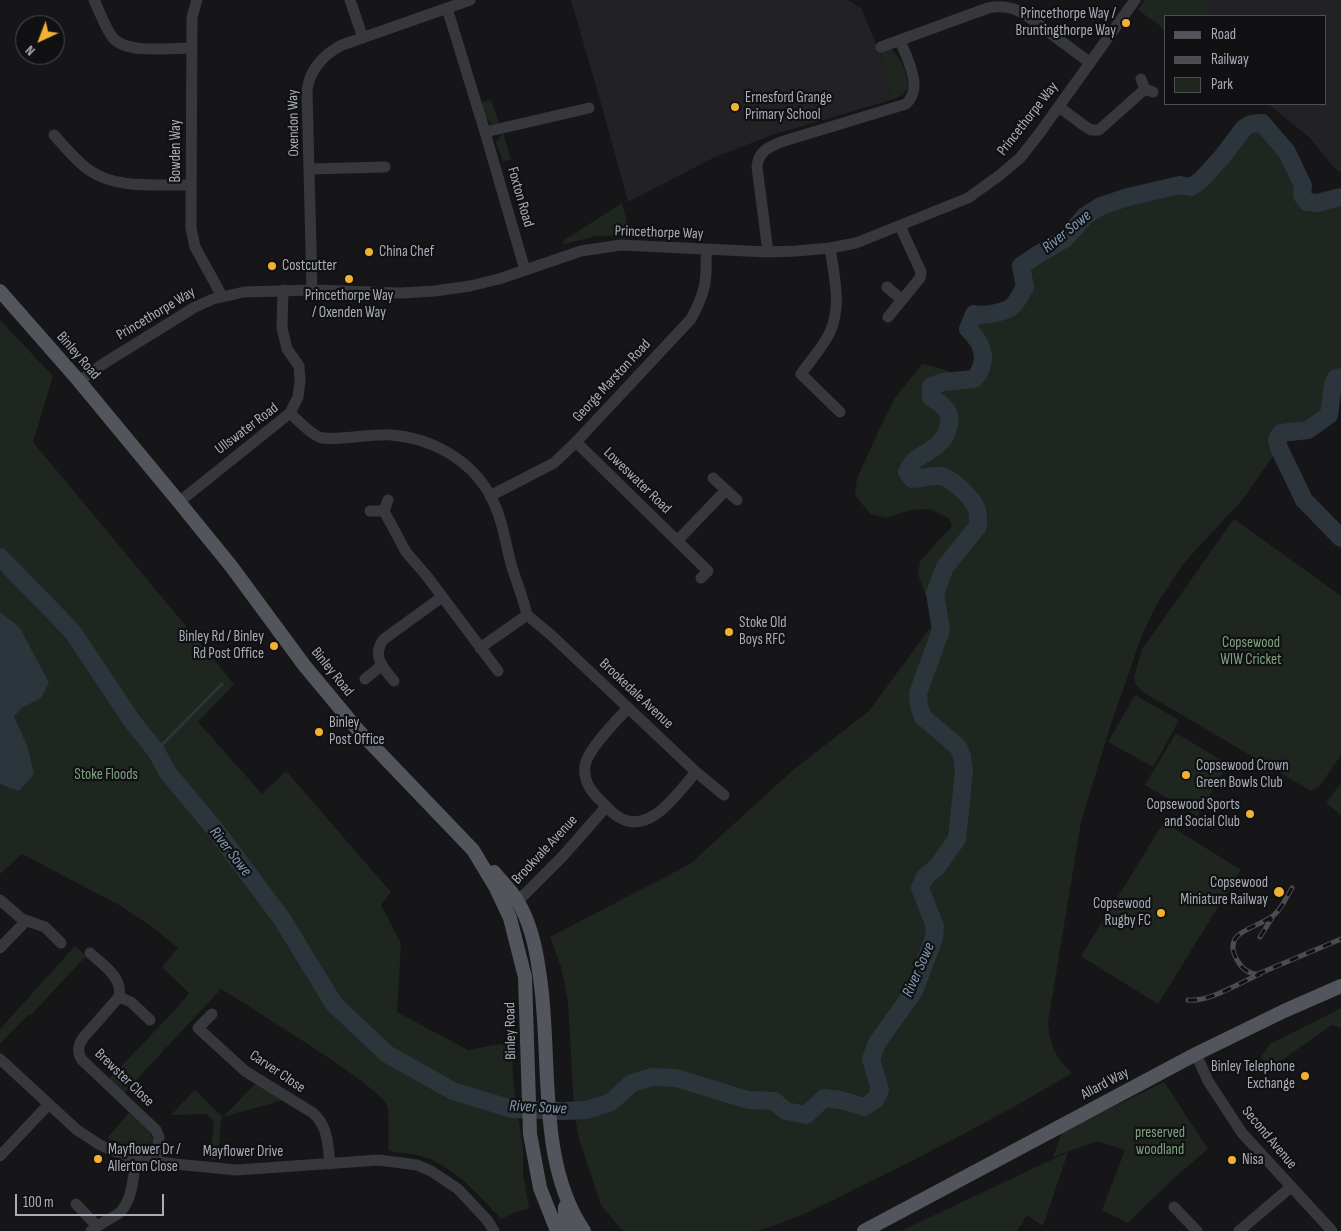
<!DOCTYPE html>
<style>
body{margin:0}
#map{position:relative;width:1341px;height:1231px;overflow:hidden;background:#161618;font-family:"Sofia Sans Condensed",sans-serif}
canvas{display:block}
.legend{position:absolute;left:1164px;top:15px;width:162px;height:90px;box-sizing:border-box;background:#111113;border:1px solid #4d4f55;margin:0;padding:6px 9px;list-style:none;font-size:15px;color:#a8adb8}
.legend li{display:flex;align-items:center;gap:10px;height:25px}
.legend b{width:25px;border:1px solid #4d4f55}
.north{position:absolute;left:15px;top:15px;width:50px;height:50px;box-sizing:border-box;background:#111113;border:1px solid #4d4f55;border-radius:50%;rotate:223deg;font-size:14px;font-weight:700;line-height:20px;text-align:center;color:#a8adb8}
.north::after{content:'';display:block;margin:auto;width:18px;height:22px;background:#f2b134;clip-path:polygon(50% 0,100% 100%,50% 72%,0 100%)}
.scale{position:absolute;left:15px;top:1194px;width:149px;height:22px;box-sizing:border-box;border:2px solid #a8adb8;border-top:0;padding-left:6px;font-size:15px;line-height:18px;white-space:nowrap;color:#a8adb8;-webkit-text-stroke:4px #111113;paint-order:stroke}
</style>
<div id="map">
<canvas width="1341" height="1231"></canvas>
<ul class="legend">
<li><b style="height:6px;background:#53555c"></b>Road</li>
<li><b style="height:6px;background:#4a4c52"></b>Railway</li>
<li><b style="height:14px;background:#1e261f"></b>Park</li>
</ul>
<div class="north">N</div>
<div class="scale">100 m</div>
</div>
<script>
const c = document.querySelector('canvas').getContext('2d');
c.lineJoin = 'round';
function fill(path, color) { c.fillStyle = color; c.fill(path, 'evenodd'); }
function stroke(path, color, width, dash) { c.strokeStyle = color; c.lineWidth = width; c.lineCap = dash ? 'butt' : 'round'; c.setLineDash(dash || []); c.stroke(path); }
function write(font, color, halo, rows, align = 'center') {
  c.font = font + ' "Sofia Sans Condensed",sans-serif'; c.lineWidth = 4.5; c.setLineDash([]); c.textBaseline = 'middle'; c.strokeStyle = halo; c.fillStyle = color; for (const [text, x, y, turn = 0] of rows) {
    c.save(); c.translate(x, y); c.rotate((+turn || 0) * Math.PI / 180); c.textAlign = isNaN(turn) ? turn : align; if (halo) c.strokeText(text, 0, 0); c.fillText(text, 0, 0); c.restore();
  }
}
fill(new Path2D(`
 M571 0H848L861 8 880 53 891 100 775 134 715 157 628 202 604 114Z
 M1167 0H1341V172L1336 170 1310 138 1268 104H1325V16H1176Z`), '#222225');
fill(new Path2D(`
 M1145 0H1211L1210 4 1198 16H1165V32L1159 25 1138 10Z
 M890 48C901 57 908 74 908 88L903 95 891 100 880 53Z
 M491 100 499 123 492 124 485 117 481 102Z
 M1262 123 1287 152 1303 186 1302 195 1307 202 1317 203 1341 197V377L1336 378 1333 384 1329 415 1308 430 1281 433 1277 439 1279 448 1243 499 1183 564 1157 604 1142 635 1111 724 1081 822 1048 1023C1051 1049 1054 1054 1072 1073 1005 1113 939 1148 869 1182 833 1200 796 1220 757 1231H625L621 1229 601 1205 579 1139 574 1111 568 1001 561 967 550 937 690 864 793 770 869 711 939 616 925 594 918 574 920 561 952 526 949 518 930 509 910 510 887 518 870 514 855 495 857 478 887 413 895 398 922 364C930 366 938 367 945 370 952 373 958 379 966 380 976 381 984 369 984 359 985 350 975 335 968 329L974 314C984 316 1006 313 1014 305 1018 300 1021 293 1025 287L1021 266 1037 255 1065 238 1085 216 1101 206 1128 197 1180 185 1191 187 1201 180 1222 157 1244 128 1251 124Z
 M503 133 511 159 503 162 496 142Z
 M622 203 630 235 596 236 564 244 563 241Z
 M0 320 53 376 33 442 234 684 198 722 262 794 286 771 391 892 381 905 401 944 397 1012 468 1050 511 1042 514 1087 523 1149V1172L529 1208 517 1212 501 1219C481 1197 459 1172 430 1159 417 1154 403 1153 389 1151 388 1140 390 1115 387 1105 382 1088 245 1004 221 989L123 1094 108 1080 177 1008 189 993 162 967 178 948 151 926 119 905 22 854 0 874Z
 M1234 519 1341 596V755L1319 787 1311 791 1143 692 1136 685 1134 677 1142 649Z
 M1135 695 1179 720 1153 767 1108 742Z
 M1176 733 1228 764 1197 816 1145 785Z
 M1341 783V815L1326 803Z
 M1164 822 1241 870 1158 1004 1081 956Z
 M75 946 86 956 30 1016 28 1015 0 1044V1029Z
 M1341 1008V1028L1332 1025 1269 1069 1261 1057 1270 1044Z
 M258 1081 287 1099 223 1117 221 1121 218 1160 210 1159 214 1121 206 1114 171 1115 195 1090 223 1117Z
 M1164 1082 1208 1149 1176 1176 1128 1223 1102 1210 1125 1150 1097 1141 1053 1157 1062 1132Z
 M130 1112 150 1132 153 1141 146 1150H137L107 1138Z
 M1068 1152 1043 1226 1027 1215 1017 1231H901Z`), '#1e261f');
fill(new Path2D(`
 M0 612 20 628 49 683 41 698 23 707 14 716 28 748 34 774 19 791 0 784Z`), '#2c353c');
stroke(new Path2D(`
 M156 751 222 684`), '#2c353c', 3);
stroke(new Path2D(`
 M1341 377 1336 378 1333 384 1329 415 1308 430 1281 433 1277 439 1279 448 1304 500 1341 538
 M0 557 72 631 132 721 156 751 168 773 214 828 282 919 334 1004 387 1054 453 1091 512 1109 564 1111 587 1110 611 1102 632 1083 652 1077 676 1078 748 1100 774 1101 786 1111 806 1115 824 1098 841 1100 864 1107 875 1100 880 1090 871 1059 877 1043 914 991 934 938 935 926 920 888 925 877 937 867 957 839 964 771 962 756 958 747 923 717 919 706 918 693 941 630 935 593 945 567 978 526C978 521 978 514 977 510 974 499 951 477 940 476 931 475 921 479 912 479L907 472C909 469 911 464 913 462 926 450 943 448 948 428 953 410 944 407 931 397V386L943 382 974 379C989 362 984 344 968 329L974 314C984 316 1006 313 1014 305 1018 300 1021 293 1025 287L1021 266 1037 255 1066 238 1085 216 1101 206 1128 197 1180 185 1191 187 1201 180 1222 157 1244 128 1251 124 1262 123 1287 152 1303 186 1302 195 1307 202 1317 203 1341 197`), '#2c353c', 18);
stroke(new Path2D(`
 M94 0C100 12 105 29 114 39 129 54 171 48 192 48
 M197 0 192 17 191 228 195 247 222 296
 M350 0 363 38
 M447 8 485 132 525 270
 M881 47 988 8C1002 5 1014 7 1026 15L1089 62
 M1141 79 1145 89 1153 92
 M1059 107 1086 127 1091 130H1099L1145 89
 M485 132 589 108
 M54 135C65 147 76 161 89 170 117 190 158 184 191 185
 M310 169 385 167
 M830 248C834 275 842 306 830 332 823 347 810 361 801 374L840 412
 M768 252 757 167C758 151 770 146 784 141L906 104C924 88 907 59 900 40
 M887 287 902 300
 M312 290 307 91C309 70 324 54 342 45L470 0
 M888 317 920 278 921 272 900 226
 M79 381 103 364 195 307 213 299 244 292 312 290 401 293 435 291 470 286 499 279 581 251 621 245 768 252 796 251 830 248 856 243 968 198 1000 175 1020 158 1039 134 1135 0
 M290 413C299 421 308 432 319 437 332 442 374 433 391 435 431 438 470 459 490 495 502 517 505 541 511 564 516 581 523 597 527 615
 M576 442 708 571 701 578
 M713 478 737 500
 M490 496 554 463 576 442 691 319C706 291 707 281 706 250
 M179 502 290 413 298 397 300 381 299 366 287 349 282 328 283 290
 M370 511H384L388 500
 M384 511 406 552 426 575 498 671
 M678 540 726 490
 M527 615 550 634 696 772 724 795
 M480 648 527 615
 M365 679 381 666
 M394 681C383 668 371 655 384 639L442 597
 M628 708C617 720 586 751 585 766 583 782 592 793 603 803 607 807 612 813 617 816 649 838 678 792 696 772
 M0 900 22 919 45 927 61 943
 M509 900 518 901 562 857 606 807
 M0 948 26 921
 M90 953C103 965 123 977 119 997L131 1002 150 1020
 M119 997 83 1038C78 1045 77 1053 82 1060L156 1130 159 1137 156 1161
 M212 1014 198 1028 245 1071 313 1113C328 1126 328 1145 330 1164
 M1196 1054 1208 1081 1242 1133 1332 1231
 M0 1059 77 1130 100 1145 121 1154 136 1159 175 1164 237 1170 379 1160 417 1165 431 1171 458 1189 487 1220 494 1231
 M0 1156 49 1104
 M76 1204 97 1226
 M1174 1207 1197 1231
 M91 1231C99 1224 109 1220 118 1214 133 1202 133 1176 136 1159
 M1239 1231 1291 1187`), '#37383d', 11);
stroke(new Path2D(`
 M0 291 79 381 179 502 231 566 304 665 358 730 473 850 496 888 510 918 525 977 530 1134 540 1188 557 1231
 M494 872C502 882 512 891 518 902 530 922 536 948 539 971 553 1052 535 1160 584 1231
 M565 1207V1217L570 1231
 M864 1231 1196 1054 1284 1011 1341 986`), '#53555c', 14);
const rail = new Path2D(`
 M1292 888C1287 896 1282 908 1275 914 1260 929 1220 929 1237 960 1242 969 1249 974 1258 974L1341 939
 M1260 937 1272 918
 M1188 1000C1210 1002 1239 983 1260 974`);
stroke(rail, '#4a4c52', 5);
stroke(rail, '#111113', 3, [9]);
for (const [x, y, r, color] of [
 [1126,23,5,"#f2b134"],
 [735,107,5,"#f2b134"],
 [369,252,5,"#f2b134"],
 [272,266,5,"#f2b134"],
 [349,279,5,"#f2b134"],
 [729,632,5,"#f2b134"],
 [274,646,5,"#f2b134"],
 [319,732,5,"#f2b134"],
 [1186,775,5,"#f2b134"],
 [1250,814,5,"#f2b134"],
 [1279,892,6,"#f2b134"],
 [1161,913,5,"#f2b134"],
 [1305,1076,5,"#f2b134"],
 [98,1159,5,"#f2b134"],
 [1232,1160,5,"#f2b134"]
]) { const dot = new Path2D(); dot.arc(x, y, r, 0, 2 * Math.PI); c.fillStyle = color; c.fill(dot); stroke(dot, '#111113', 2); }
write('15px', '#a8adb8', '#111113', [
 ["Princethorpe Way /",1116,14,"right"],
 ["Bruntingthorpe Way",1116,31,"right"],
 ["Ernesford Grange",745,98],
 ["Primary School",745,115],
 ["China Chef",379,252],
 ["Costcutter",282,266],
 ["Princethorpe Way",349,296,"center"],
 ["/ Oxenden Way",349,313,"center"],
 ["Stoke Old",739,623],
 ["Boys RFC",739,640],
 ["Binley Rd / Binley",264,637,"right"],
 ["Rd Post Office",264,654,"right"],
 ["Binley",329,723],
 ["Post Office",329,740],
 ["Copsewood Crown",1196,766],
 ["Green Bowls Club",1196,783],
 ["Copsewood Sports",1240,805,"right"],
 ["and Social Club",1240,822,"right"],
 ["Copsewood",1268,883,"right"],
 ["Miniature Railway",1268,900,"right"],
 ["Copsewood",1151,904,"right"],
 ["Rugby FC",1151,921,"right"],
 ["Binley Telephone",1295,1067,"right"],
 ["Exchange",1295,1084,"right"],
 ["Mayflower Dr /",108,1150],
 ["Allerton Close",108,1167],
 ["Nisa",1242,1160]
], 'left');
write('15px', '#a8adb8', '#111113', [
 ["Princethorpe Way",1028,119,-52],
 ["Oxendon Way",294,123,-91],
 ["Bowden Way",176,151,-90],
 ["Foxton Road",520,197,74],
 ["Princethorpe Way",659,233,2],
 ["Princethorpe Way",156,314,-31],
 ["Binley Road",78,356,49],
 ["George Marston Road",612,381,-47],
 ["Ullswater Road",247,429,-37],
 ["Loweswater Road",637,481,44],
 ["Binley Road",332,672,51],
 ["Brookedale Avenue",636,694,43],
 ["Brookvale Avenue",545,850,-47],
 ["Binley Road",511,1031,-91],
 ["Carver Close",277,1072,34],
 ["Brewster Close",124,1078,44],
 ["Allard Way",1105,1084,-28],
 ["Second Avenue",1269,1138,50],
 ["Mayflower Drive",243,1152]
]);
write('15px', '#7fa381', '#111113', [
 ["Copsewood",1251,643],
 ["WIW Cricket",1251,660],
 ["Stoke Floods",106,775],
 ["preserved",1160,1133],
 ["woodland",1160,1150]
]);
write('italic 16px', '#7f9bb3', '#111113', [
 ["River Sowe",1067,232,-39],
 ["River Sowe",230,852,52],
 ["River Sowe",919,970,-66],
 ["River Sowe",538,1108,3]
]);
</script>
